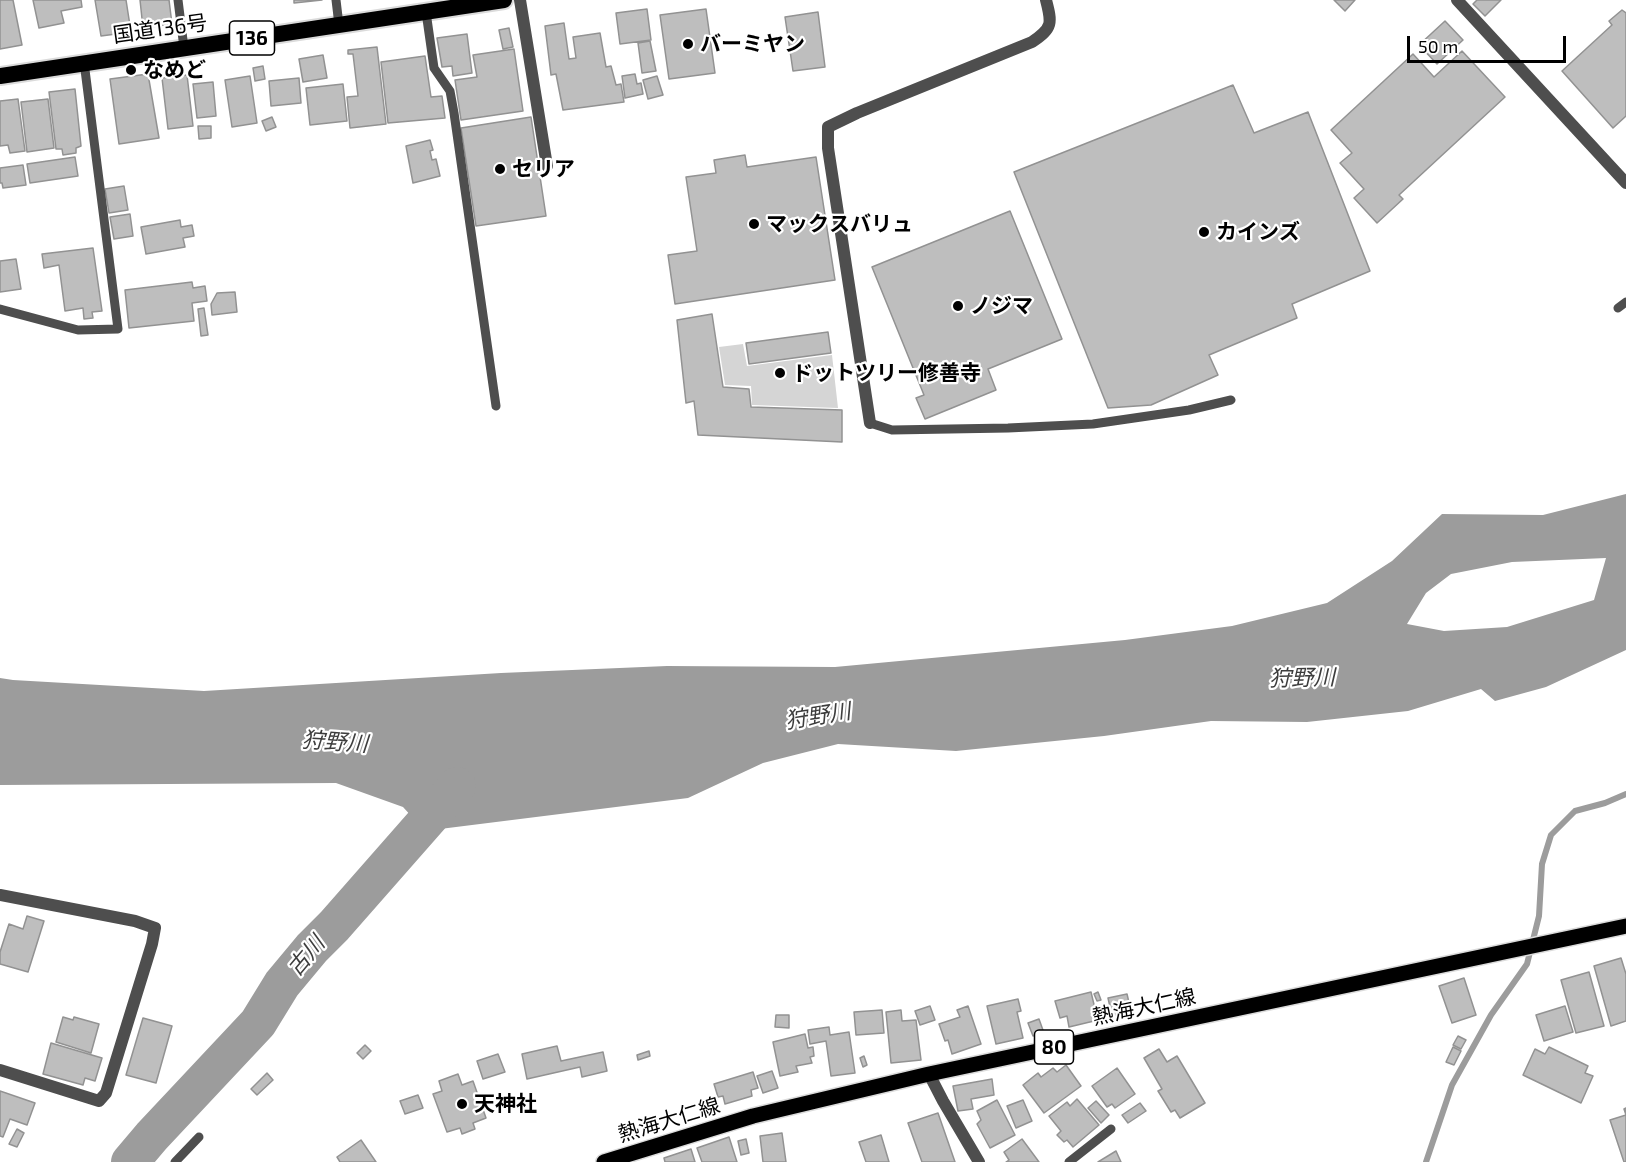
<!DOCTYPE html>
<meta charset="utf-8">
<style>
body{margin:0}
#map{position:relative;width:1626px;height:1162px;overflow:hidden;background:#fff;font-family:"Exo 2",sans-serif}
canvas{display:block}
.scale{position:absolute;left:1407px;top:36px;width:159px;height:27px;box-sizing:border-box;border:3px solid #000;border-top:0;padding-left:8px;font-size:18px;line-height:21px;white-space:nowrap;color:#000;-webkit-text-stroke:4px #fff;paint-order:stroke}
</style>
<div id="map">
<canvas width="1626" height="1162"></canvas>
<div class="scale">50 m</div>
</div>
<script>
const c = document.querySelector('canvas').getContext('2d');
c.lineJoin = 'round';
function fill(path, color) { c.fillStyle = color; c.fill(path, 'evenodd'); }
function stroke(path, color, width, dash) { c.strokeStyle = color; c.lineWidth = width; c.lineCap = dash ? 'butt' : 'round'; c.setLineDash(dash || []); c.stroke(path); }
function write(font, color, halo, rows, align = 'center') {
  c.font = font + ' "Exo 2","Noto Sans JP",sans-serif'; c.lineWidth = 4.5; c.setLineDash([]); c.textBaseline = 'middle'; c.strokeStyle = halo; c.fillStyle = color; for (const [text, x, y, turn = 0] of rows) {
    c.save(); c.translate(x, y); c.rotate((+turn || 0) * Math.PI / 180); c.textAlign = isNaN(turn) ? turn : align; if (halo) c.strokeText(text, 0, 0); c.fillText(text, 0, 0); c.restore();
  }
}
fill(new Path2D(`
 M743 344 747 366 832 355 838 408 752 405 751 386 725 385 719 347Z`), '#d5d5d5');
fill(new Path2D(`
 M1626 494V650L1546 687 1495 701 1481 689 1408 711 1307 722 1211 721 1104 736 956 751 838 744 763 763 688 798 432 830 414 819 403 807 336 783 0 785V678L13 680 204 691 501 673 667 666 835 667 1125 640 1232 626 1327 603 1392 561 1442 514 1543 515ZM1606 558 1594 600 1507 627 1444 631 1407 624 1426 593 1451 574 1512 562Z`), '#9c9c9c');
stroke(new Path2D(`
 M1426 1162 1452 1085 1491 1015 1527 964 1539 916 1542 864 1551 835 1575 811 1605 803 1626 794`), '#9c9c9c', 6);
stroke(new Path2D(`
 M130 1162 152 1136 258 1023 282 984 312 948 334 926 457 786`), '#9c9c9c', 38);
const building = new Path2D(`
 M0 0H13L22 45 0 49Z
 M33 0H81L82 7 61 11 64 23 39 28Z
 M95 0H126L131 32 101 36Z
 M140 0H169L172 24 143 28Z
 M294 0H322L294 3Z
 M1334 0H1355L1345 11Z
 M1477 0H1501L1485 16 1473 4Z
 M647 9 651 40 620 44 616 13Z
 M706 9 715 73 669 79 660 15Z
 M1622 10 1626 13V116L1613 128 1562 71 1612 25 1609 21Z
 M818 12 825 67 793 71 785 17Z
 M1445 21 1463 40 1437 64 1419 45Z
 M564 23 569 59 576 58 573 37 600 33 606 67 611 66 616 85 621 84 624 102 563 110 556 74 551 75 545 26Z
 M509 28 513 47 503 49 499 30Z
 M467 34 472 73 453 76 452 66 442 67 437 38Z
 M650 41 656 71 642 73 638 43Z
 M377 47 386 124 350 128 347 97 358 96 353 54H348V50Z
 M514 49 523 111 461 120 455 80 477 77 473 55Z
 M1462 51 1505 97 1399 195 1403 199 1377 223 1354 198 1364 189 1340 163 1352 153 1331 130 1413 54 1434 77Z
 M323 55 327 78 303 82 299 59Z
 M425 56 431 97 442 96 445 118 388 123 381 62Z
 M263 66 265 79 255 81 253 68Z
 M148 74 159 138 119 144 110 79Z
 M635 74 637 84 641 83 643 94 625 98 622 76Z
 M187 75 193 126 168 129 162 78Z
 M250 76 257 123 232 127 225 80Z
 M657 76 663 95 648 99 643 80Z
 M299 78 301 103 271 106 269 81Z
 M213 82 216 116 197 118 193 84Z
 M343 84 347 121 310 125 306 88Z
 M1233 85 1254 133 1308 112 1370 271 1292 304 1297 318 1209 355 1218 375 1151 405 1108 408 1014 172Z
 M75 89 81 146 76 148V153L63 155 62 149H56L49 92Z
 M18 99 25 151 10 153 8 145 0 146V101Z
 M48 99 54 148 27 152 21 102Z
 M272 117 276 127 266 131 262 121Z
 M531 117 546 216 476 226 461 128Z
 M198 126H211V138L199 139Z
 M430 140 433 150 430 151 432 160 436 159 440 176 413 183 406 146Z
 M745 155 747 167 816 157 835 280 675 304 668 255 697 251 686 177 716 173 714 160Z
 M75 157 78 176 30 183 27 164Z
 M23 165 26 185 3 188 2 183H0V168Z
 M124 186 128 210 109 213 105 189Z
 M1010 211 1062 339 988 369 996 390 925 419 916 398 924 395 872 267Z
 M130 214 133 236 114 239 110 217Z
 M180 220 181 227 192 225 194 236 183 238 185 247 146 254 141 227Z
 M93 248 102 311 92 312 93 318 84 319 83 308 65 311 59 265 44 268 42 254Z
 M16 259 21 289 0 292V261Z
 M192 282 193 288 205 286 207 301 192 303 194 321 129 328 125 290Z
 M235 292 237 312 212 315 211 304 217 293Z
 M204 308 208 335 201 336 198 309Z
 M712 314 723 387 749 389 751 407 842 410V442L698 435 694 401 686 403 677 320Z
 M828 332 831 353 749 364 746 343Z
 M27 916 44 921 28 972 0 964V952L9 924 23 929Z
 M1621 958 1626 974V1021L1611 1026 1594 966Z
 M1589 972 1604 1026 1576 1033 1561 980Z
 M1464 978 1476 1015 1452 1023 1439 986Z
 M1091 992 1096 1013 1092 1015 1094 1021 1069 1027 1067 1016 1060 1018 1055 1001Z
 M1098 992 1101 1000 1097 1001 1094 994Z
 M1127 994 1131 1011 1112 1016 1108 998Z
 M1018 999 1021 1011 1017 1012 1023 1038 996 1044 987 1006Z
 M930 1006 935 1020 920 1025 915 1011Z
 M968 1006 981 1044 952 1054 948 1040 945 1041 939 1024 960 1017 957 1010Z
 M1565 1006 1573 1032 1544 1041 1536 1015Z
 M882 1010 884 1033 856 1035 854 1012Z
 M901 1010 902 1021 916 1020 921 1060 891 1063 886 1012Z
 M776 1015H789V1028L775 1027Z
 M63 1017 73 1020 74 1017 99 1024 91 1053 56 1042Z
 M143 1018 172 1026 156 1083 126 1075Z
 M1039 1019 1044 1033 1033 1036 1028 1023Z
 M829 1027 830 1035 849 1032 855 1073 831 1076 826 1041 810 1044 808 1030Z
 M805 1034 808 1048 813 1047 814 1056 810 1057 812 1063 796 1066 798 1072 780 1076 773 1042Z
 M1458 1036 1466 1040 1461 1049 1453 1045Z
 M51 1043 102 1058 95 1081 85 1078 83 1085 43 1074Z
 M365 1045 371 1051 363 1059 357 1053Z
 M557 1046 561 1061 603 1052 607 1071 582 1077 580 1067 527 1079 522 1054Z
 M1453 1047 1461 1051 1454 1065 1446 1062Z
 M1549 1047 1588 1066 1585 1073 1593 1076 1581 1103 1523 1075 1535 1049 1545 1054Z
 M1159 1049 1167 1062 1177 1056 1205 1103 1180 1118 1175 1110 1171 1112 1158 1091 1162 1089 1144 1058Z
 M649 1051 650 1056 638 1060 637 1055Z
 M498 1054 505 1072 483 1079 477 1061Z
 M864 1056 867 1065 863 1067 860 1058Z
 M1066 1065 1081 1086 1044 1113 1023 1085 1038 1073 1041 1077 1053 1068 1057 1072Z
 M1117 1068 1135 1094 1115 1108 1112 1104 1107 1107 1092 1086Z
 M772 1071 778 1088 763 1093 757 1076Z
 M753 1072 758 1088 751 1090 752 1096 725 1104 723 1096 718 1097 714 1084Z
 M267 1073 273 1080 257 1095 251 1089Z
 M458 1074 462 1085 473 1081 486 1118 473 1123 475 1129 462 1134 460 1128 447 1132 433 1094 442 1091 439 1081Z
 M992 1079 994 1095 971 1099 973 1109 958 1111 953 1086Z
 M0 1091 35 1103 27 1125 10 1119 3 1137 0 1136Z
 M418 1095 423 1108 405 1114 400 1101Z
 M1077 1099 1099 1125 1073 1147 1067 1140 1064 1142 1057 1135 1061 1131 1049 1116 1067 1102 1070 1106Z
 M997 1100 1015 1135 990 1148 977 1124 981 1120 977 1111Z
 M1023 1100 1032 1121 1016 1128 1007 1106Z
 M1096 1101 1109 1115 1101 1123 1088 1108Z
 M1140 1103 1146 1111 1128 1123 1122 1115Z
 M1626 1108V1162H1624L1610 1120 1626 1115 1624 1109Z
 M938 1113 955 1162H922L908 1123Z
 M17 1129 24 1133 17 1147 9 1144Z
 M782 1133 786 1162H763L760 1136Z
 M881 1135 889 1162H866L859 1142Z
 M729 1137 737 1162H702L697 1148Z
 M746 1139 749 1153 741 1155 738 1141Z
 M1022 1139 1039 1162H1006L1009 1160 1004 1152Z
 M361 1140 376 1162H340L337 1157Z
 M691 1149 695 1162H665L664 1158Z
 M1116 1151 1121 1162H1098Z`);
fill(building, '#bebebe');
stroke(building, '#929292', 1.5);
const primary = new Path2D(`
 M604 1162 753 1116 929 1074 1626 926`);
const trunk = new Path2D(`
 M0 76 504 0`);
stroke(primary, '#dbdbdb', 18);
stroke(trunk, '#dbdbdb', 20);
stroke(new Path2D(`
 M178 0 184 48
 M336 0 339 25
 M426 12 434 68 450 91 454 113 496 406
 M1618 308 1626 302
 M0 309 78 330 118 329 84 62
 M870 423 892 430 1008 428 1093 424 1189 410 1231 400
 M175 1162 199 1137
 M1069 1162 1111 1129`), '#4e4e4e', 9);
stroke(new Path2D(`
 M520 0 547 166
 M1457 0 1626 183
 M870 423 828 148V127L857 113 1032 42C1053 28 1052 23 1046 0
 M0 895 135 921 155 928 152 944 106 1093 99 1101 0 1070
 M929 1074 943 1101 979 1162`), '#4e4e4e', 12);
stroke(primary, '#000', 15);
stroke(trunk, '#000', 16);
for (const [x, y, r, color] of [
 [688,44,6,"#000"],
 [131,70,6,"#000"],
 [500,169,6,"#000"],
 [754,224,6,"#000"],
 [1204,232,6,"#000"],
 [958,306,6,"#000"],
 [780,373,6,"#000"],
 [462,1104,6,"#000"]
]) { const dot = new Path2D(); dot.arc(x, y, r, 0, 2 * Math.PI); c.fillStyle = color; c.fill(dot); stroke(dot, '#fff', 2); }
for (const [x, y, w] of [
 [252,38,45],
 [1054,1047,39]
]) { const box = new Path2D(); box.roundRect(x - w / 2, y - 17, w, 34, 4.5); c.fillStyle = '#fff'; c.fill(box); stroke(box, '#000', 1.5); }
write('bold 20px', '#000', null, [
 ["136",252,38],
 ["80",1054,1047]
]);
write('21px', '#000', '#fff', [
 ["国道136号",160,29,-8],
 ["熱海大仁線",1144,1007,-12],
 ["熱海大仁線",669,1120,-17]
]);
write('bold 21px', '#000', '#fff', [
 ["バーミヤン",700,44],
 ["なめど",143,70],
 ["セリア",512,169],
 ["マックスバリュ",766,224],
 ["カインズ",1216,232],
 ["ノジマ",970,306],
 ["ドットツリー修善寺",792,373],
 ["天神社",474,1104]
], 'left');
write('italic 22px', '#3d3d3d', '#fff', [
 ["狩野川",1302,678,-1],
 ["狩野川",818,716,-9],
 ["狩野川",335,742,4],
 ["古川",306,956,-50]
]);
</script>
